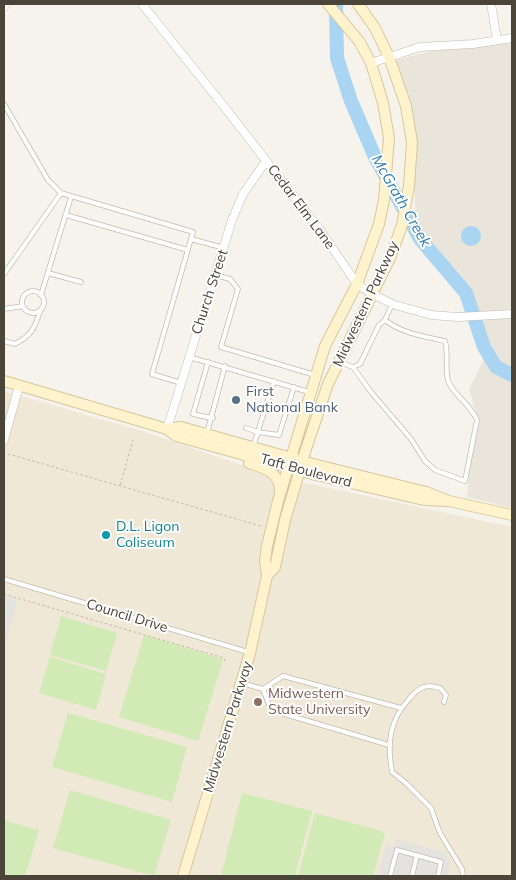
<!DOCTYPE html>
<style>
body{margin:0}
#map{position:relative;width:516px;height:880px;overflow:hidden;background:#f6f3ec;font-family:Mulish,sans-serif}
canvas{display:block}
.frame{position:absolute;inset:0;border:5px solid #4b4439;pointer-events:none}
</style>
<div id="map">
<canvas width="516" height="880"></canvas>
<div class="frame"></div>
</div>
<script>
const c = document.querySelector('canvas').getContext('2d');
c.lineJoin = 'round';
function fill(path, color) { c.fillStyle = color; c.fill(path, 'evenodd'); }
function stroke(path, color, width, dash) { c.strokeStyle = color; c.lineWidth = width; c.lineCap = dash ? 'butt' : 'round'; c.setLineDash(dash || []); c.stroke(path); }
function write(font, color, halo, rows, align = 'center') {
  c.font = font + ' Mulish,sans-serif'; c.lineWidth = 4; c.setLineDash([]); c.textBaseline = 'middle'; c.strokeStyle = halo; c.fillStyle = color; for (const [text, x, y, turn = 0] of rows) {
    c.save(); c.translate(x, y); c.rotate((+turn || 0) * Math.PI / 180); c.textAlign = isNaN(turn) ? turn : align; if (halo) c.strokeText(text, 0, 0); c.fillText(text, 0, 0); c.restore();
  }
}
fill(new Path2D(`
 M512 42V508L467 497 476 413 469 389 491 346 472 291 417 233 409 104 396 60 459 44Z`), '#eae5da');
fill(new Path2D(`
 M4 391 145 432 262 472 277 483 301 482 512 527V876H4Z`), '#efe8d6');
fill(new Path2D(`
 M61 616 117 633 106 671 50 655Z
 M144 635 223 659 198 741 119 717Z
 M50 657 106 674 96 710 39 693Z
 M68 713 187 747 172 802 52 767Z
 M70 790 171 820 154 876 53 848Z
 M242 793 312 811 295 876H221Z
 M315 813 385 832 373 876H298Z
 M4 820 39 830 25 876H4Z`), '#d2eab5');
fill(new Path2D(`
 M4 595 18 599 4 648Z
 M396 839 447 853 445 859 452 861 448 876H378L386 845 394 846Z`), '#e5e3e0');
fill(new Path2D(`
 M461 236a10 10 0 1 1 20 0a10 10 0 1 1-20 0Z`), '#a9d4f2');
stroke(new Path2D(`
 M336 4 337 58 351 101 375 157 420 239 466 293 484 347 496 367 512 375`), '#a9d4f2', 14);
const lane = new Path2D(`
 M4 104 48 180 61 193 4 274
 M61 193 193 232 152 374 181 383
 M66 215 188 250
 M191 239 224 248
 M48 273 81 282
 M215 275 230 279 238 289 221 347 315 375
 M22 302a11 11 0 1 1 22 0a11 11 0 1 1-22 0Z
 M41 295 71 197
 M4 309 23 306
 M4 341 15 344C31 336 35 328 40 311
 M189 357 309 392
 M339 362 353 367 360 364 379 325 385 320
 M353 367 371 392 411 439 425 461 435 470 465 481 477 420C471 405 456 397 449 383 444 374 449 353 445 341 425 337 401 333 385 320L392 304
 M213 418H211L225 366
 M246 428 258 432 279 435 294 387
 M207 433 211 418 193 414 208 362
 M253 447 274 381
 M4 579 248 652
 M242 683 263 689 271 710 389 745
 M263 689 283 676 401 708
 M444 702 446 695 440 688C435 687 429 685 424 687 418 689 413 694 409 699 389 721 387 743 392 772L407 784 431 808 440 833 462 869 463 876
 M390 876 397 850 441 862 438 876
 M412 876 417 855`);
const street = new Path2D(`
 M142 4 226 109 320 230 357 284 372 294 395 305 431 315 458 317 512 314
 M491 4 497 40
 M4 7 6 4
 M371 63 420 47 473 44 512 38
 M167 429 232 220 243 194 266 161
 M4 440 19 386`);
const secondary = new Path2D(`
 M4 381 167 429 176 436 316 475 424 500 449 501
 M167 429 181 427 313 464 426 492 449 501 512 515
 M249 463C264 468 280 472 280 491
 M267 576 275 567 285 520 306 449 328 384 391 256 402 225 409 186 412 142 406 106 389 57 375 28 358 4
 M183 876 250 653 267 576 265 561 267 546 278 501 325 346 357 284 379 224 384 200 389 138 383 103 371 63 359 41 328 4`);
stroke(lane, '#c2bbae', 5.5);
stroke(street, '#c2bbae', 9);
stroke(secondary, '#d6c79b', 12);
stroke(new Path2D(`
 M8 454 261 526
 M120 485 134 437
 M4 594 224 658 225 661`), '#c4b79f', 1, [2.5, 2.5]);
stroke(lane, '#fff', 4);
stroke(street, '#fff', 8);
stroke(secondary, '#fff3cd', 10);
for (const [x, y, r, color] of [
 [236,400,5,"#5c6f8a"],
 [106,535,5,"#0f9aa8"],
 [258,702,5,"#8d6e63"]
]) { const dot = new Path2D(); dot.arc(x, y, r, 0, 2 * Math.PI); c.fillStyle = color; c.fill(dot); stroke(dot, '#fff', 2); }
write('14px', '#4b4439', '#fff', [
 ["Cedar Elm Lane",301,207,53],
 ["Church Street",210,292,-72],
 ["Midwestern Parkway",366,304,-65],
 ["Taft Boulevard",306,471,15],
 ["Council Drive",127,616,17],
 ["Midwestern Parkway",228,727,-73]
]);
write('14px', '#4e5e75', '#fff', [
 ["First",246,392],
 ["National Bank",246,408]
], 'left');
write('14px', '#0d838f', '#fff', [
 ["D.L. Ligon",116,527],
 ["Coliseum",116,543]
], 'left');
write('14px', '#785e54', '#fff', [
 ["Midwestern",268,694],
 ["State University",268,710]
], 'left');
write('italic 15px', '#2e7ab2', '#fff', [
 ["McGrath Creek",401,201,60]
]);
</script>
